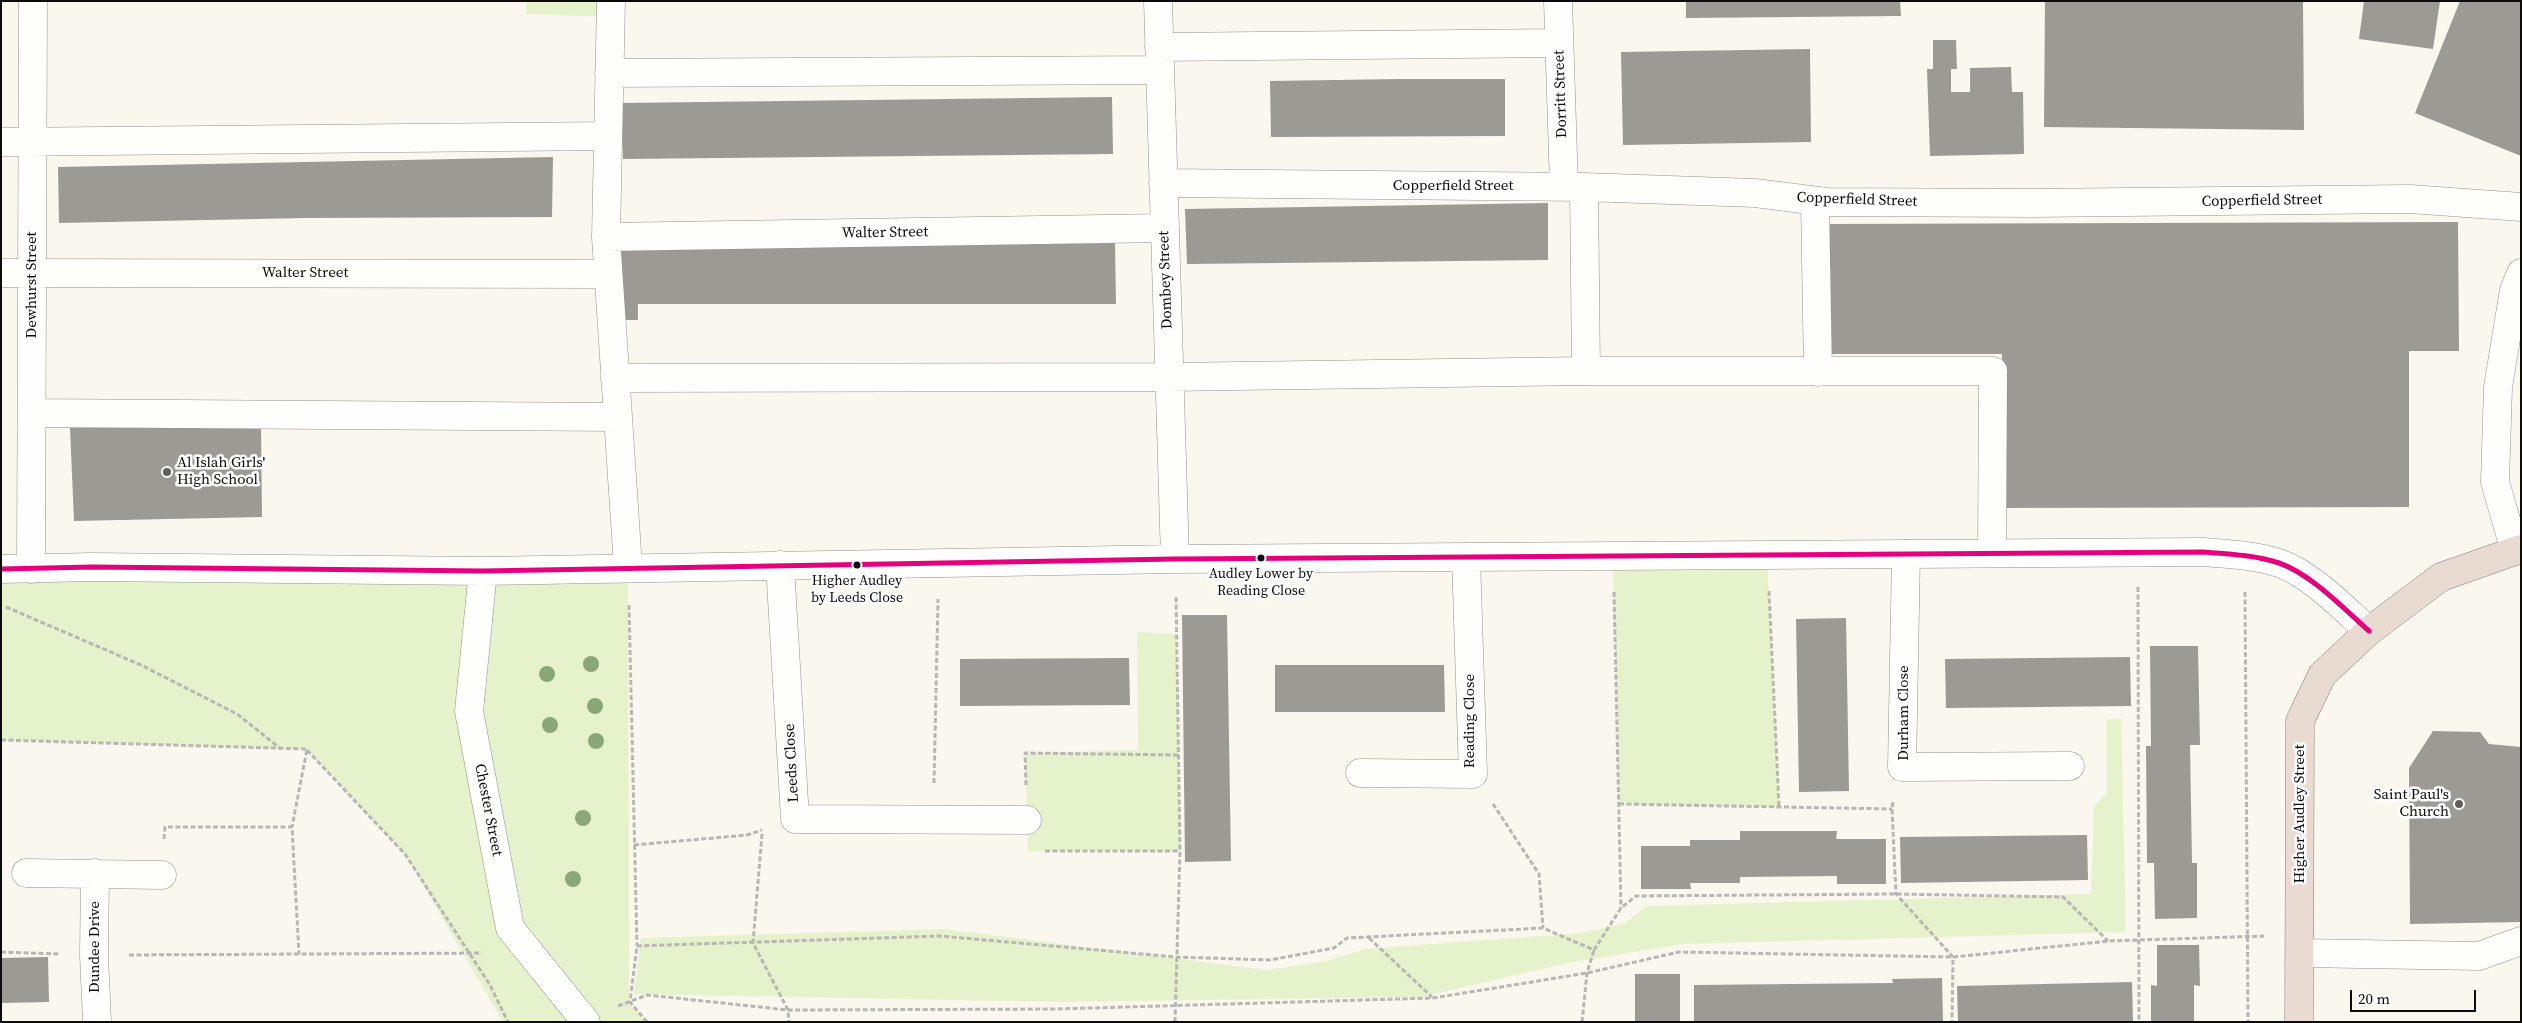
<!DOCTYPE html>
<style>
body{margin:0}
#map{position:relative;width:2522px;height:1023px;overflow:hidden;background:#faf7ee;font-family:"Source Serif 4",serif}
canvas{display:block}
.frame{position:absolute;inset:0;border:2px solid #0b0b0b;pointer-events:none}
.scale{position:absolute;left:2350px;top:990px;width:126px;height:22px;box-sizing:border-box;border:2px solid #0b0b0b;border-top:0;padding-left:6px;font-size:15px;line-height:18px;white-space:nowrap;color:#0b0b0b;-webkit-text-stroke:4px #fff;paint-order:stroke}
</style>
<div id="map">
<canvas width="2522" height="1023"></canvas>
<div class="frame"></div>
<div class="scale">20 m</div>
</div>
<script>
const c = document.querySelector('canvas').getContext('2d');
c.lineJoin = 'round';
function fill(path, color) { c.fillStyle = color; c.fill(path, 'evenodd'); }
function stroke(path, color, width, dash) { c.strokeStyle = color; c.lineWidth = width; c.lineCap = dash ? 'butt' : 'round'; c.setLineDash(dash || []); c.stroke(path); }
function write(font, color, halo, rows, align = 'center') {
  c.font = font + ' "Source Serif 4",serif'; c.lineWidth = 5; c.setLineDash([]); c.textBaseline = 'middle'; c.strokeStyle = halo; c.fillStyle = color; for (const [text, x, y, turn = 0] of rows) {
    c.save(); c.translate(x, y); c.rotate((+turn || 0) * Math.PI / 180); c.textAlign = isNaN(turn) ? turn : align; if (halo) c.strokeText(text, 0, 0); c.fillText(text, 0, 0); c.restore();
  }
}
fill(new Path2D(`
 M526 1H611V17L526 14Z
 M1767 554 1779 807 1619 804 1613 556Z
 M628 567 629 1003 645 1022H503L405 854 307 749 1 740V569Z
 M1137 632 1177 634 1180 851H1028L1025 753 1138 750Z
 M2106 719H2121L2126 932 1683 944 1567 963 1422 997 1060 1002 634 994 641 938 944 929 1267 970 1326 961 1364 949 1581 933 1625 923 1647 906 2091 894 2094 806 2107 793Z`), '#e6f2cb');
fill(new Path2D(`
 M1686 1H1900L1901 16 1686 18Z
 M2045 1H2303L2304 130 2044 127Z
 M2364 1H2440L2433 49 2359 39Z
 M2460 1H2521V156L2415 113Z
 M1933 40H1956L1957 69H1951V92H1970V68L2011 67 2012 92H2023L2024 154 1930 156 1927 69H1933Z
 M1810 49 1811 142 1623 145 1621 52Z
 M1400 79H1505V136L1271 137 1270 81Z
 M1112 97 1113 154 623 159 621 103Z
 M553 157 552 217 305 218 59 223 58 167Z
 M1548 203V260L1187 264 1185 209Z
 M2458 222 2459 351H2409V507L2003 508 2002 354H1830L1829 224Z
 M1115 243 1116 304H638V320H621L620 249Z
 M261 427 262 517 74 521 70 428Z
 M1182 615H1227L1231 861 1185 862Z
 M1846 618 1849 791 1799 792 1796 619Z
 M2150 646H2198L2200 745H2190L2192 863H2197V918L2155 919 2154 863H2147L2146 746H2151Z
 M2130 657 2131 706 1946 708 1945 659Z
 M1129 658 1130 705 960 706V659Z
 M1275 665H1444L1445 712H1275Z
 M2433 731 2480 732 2489 744 2521 747V922L2410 924 2409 768Z
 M1740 831H1837L1836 839H1886V884H1837V876L1740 877V883H1690L1691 889H1641V846H1690V840H1740Z
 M2087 835 2088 880 1901 883 1900 837Z
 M2157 945H2199L2200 986 2194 985V1022H2151V985L2157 986Z
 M48 957 49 1002 1 1003V958Z
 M1635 974H1680V1022H1635Z
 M1942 978 1943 1022H1694V985L1893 983 1892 979Z
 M2132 982 2133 1022H1958L1957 986Z`), '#9c9a95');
const minor = new Path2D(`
 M611 1 606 237 628 567
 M1158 1 1175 559
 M1558 1 1564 187
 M1159 47 1559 43
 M609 73 1160 70
 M1 142 608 136
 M1163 183 1584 187 1755 193 1826 202 2032 203 2410 199 2521 207
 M1584 187 1586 371
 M1815 202 1818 372
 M606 237 1165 228
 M1 273 608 274
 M615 378 1169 377 1586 371H1993L1992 552
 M32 413 618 417
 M2515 551 2495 482 2498 387 2514 290 2521 273
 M1906 554 1902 767 2070 766
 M780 565 795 819 1027 820
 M1 569 92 567 483 571 1175 559 2203 552C2229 554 2254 555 2279 563 2311 574 2344 609 2369 631
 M31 569 33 1
 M483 571 469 711 510 928 586 1022
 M1360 773 1473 774 1466 557
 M26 873 162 875
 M95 873 94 955 97 1022
 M2300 953 2479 956 2521 941`);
const highway = new Path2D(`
 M2299 1022 2300 721 2322 675 2369 631 2441 577 2521 549`);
stroke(minor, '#93918d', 29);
stroke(highway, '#807f7a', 29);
stroke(new Path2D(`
 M2138 587 2139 1022
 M1769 591 1779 807
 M1614 592 1621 908
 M2245 592 2248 1022
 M629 605 637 946
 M6 607 141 665 237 714 281 749
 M1 740 307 749 292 827
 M307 750 405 854 490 985 508 1022
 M934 783 938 599
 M1026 785 1025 753 1178 755
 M1893 802 1892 809 1896 894 1953 957 1952 1022
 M1493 804 1539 874 1543 928
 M1619 804 1892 809
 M762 834 753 943 788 1010 789 1022
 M164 839 165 827H292L299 954
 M634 845 747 835 762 830
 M1045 851H1180
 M1369 938 1432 997
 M1 952 58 954
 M129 955 482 953
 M618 1006 647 995 788 1010 1057 1009 1433 998 1587 973 1679 952 1953 957 2109 941 2264 936
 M647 1022 630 1002 637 946 940 936 1176 957 1270 960 1334 948 1347 938 1543 928 1594 950 1621 908 1636 896 1896 894 2063 897 2108 941
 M1175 1022 1180 851 1176 595
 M1582 1022 1587 973 1594 950`), '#b7b6b5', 3, [5, 2.5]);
stroke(minor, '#fefefc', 28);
stroke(highway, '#eadbd2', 28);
stroke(new Path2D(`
 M1 569 92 567 483 571 1175 559 2203 552C2229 554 2254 555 2279 563 2311 574 2344 609 2369 631`), '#e5007d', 5);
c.fillStyle = '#8aa877';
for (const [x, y] of [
 [591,664],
 [547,674],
 [595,706],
 [550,725],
 [596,741],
 [583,818],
 [573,879]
]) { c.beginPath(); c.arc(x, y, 8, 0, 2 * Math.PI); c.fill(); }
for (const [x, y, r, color] of [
 [167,472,5,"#5f5e5a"],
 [1261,558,4.5,"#0b0b0b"],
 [857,565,4.5,"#0b0b0b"],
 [2459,804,5,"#5f5e5a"]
]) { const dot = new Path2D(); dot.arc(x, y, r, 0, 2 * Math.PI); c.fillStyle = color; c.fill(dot); stroke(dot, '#fff', 2); }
write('14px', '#0b0b0b', '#fff', [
 ["Audley Lower by",1261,574],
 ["Reading Close",1261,591],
 ["Higher Audley",857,581],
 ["by Leeds Close",857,598]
]);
write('15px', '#0b0b0b', '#fff', [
 ["Dorritt Street",1561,94,-92],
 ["Copperfield Street",1453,186],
 ["Copperfield Street",1857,200,2],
 ["Copperfield Street",2262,201,-1],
 ["Walter Street",885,233,-1],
 ["Walter Street",305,273],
 ["Dombey Street",1166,280,-92],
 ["Dewhurst Street",32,285,-90],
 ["Durham Close",1904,713,-90],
 ["Reading Close",1470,721,-90],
 ["Leeds Close",792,763,-93],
 ["Chester Street",488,810,79],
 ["Higher Audley Street",2300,814,-90],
 ["Dundee Drive",95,947,-90]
]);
write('15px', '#0b0b0b', '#fff', [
 ["Al Islah Girls'",177,463],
 ["High School",177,480],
 ["Saint Paul's",2449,795,"right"],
 ["Church",2449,812,"right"]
], 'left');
</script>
